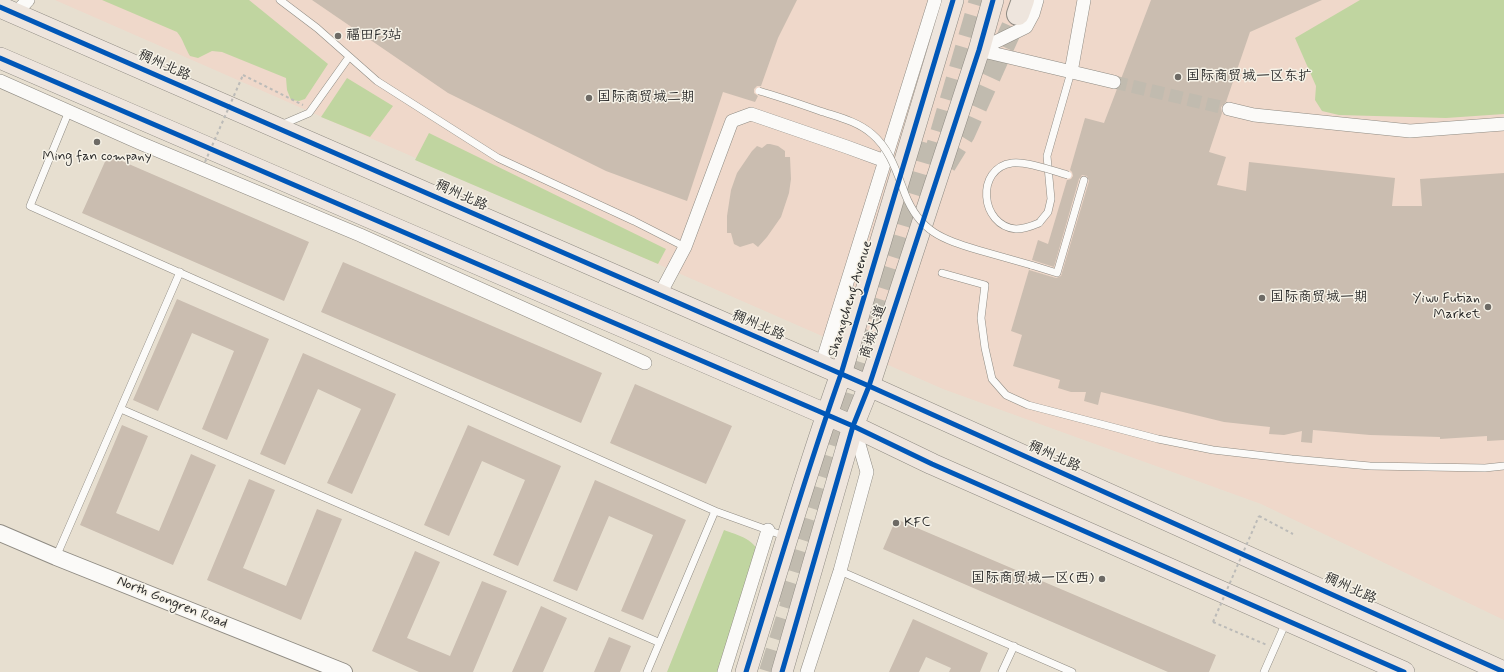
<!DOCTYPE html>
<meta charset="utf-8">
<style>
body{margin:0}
canvas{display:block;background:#e7dfd0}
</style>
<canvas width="1504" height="672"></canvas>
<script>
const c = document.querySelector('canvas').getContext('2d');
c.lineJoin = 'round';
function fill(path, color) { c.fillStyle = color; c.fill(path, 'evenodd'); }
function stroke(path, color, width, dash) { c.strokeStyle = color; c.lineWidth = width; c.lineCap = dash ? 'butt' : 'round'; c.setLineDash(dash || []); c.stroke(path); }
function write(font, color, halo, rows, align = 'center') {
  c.font = font + ' Mynerve,"LXGW WenKai TC",sans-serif'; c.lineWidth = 3; c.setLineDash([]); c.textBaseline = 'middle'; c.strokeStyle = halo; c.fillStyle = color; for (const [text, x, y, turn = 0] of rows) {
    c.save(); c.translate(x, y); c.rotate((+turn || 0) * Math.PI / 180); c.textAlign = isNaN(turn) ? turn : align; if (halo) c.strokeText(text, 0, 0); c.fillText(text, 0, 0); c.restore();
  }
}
fill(new Path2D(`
 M55 0H1504V620L1261 504 943 389Z`), '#efd8ca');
fill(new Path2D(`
 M102 0H249L328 64 305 99 299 101 291 100 287 90 286 78 222 52 212 51 198 58 190 56C185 48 183 39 177 32Z
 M1360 0H1504V114L1446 118 1339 115 1322 111 1315 100 1316 86 1295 38Z
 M347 78 393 106 370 137 321 117Z
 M429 133 666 249 658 264 415 160Z
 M724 530C737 535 752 538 758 551L719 672H667Z`), '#c0d5a0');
fill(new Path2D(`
 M312 0H797L778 38 761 86H757L754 89V93L758 96 755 102 723 92 687 201 606 171 448 93Z
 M1151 0H1322L1250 32 1226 102 1221 107 1222 113 1209 152 1226 157 1217 185 1246 191 1249 162 1395 178 1392 206H1422L1420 179 1504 173V440L1487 441V436L1440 439V437L1370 435 1313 430 1312 443 1301 442 1302 431 1284 435 1269 434 1270 427 1224 422 1101 392 1098 405 1084 401 1086 392H1071L1058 388 1060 380 1013 366 1022 335 1011 331 1029 270 1056 278 1061 276 1089 181 1087 176 1082 175 1079 179 1054 267 1032 260 1038 240 1048 244 1067 180 1071 179 1073 176 1072 172 1070 170 1085 118 1104 123 1117 89 1122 84 1121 79Z
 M767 144H770L778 146 785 151V157H790L791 179 789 193 781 217 767 237 758 247 753 243 740 247 734 244 731 233H727V216L731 190 737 173 752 151 757 146 762 148Z
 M108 155 309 242 284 301 82 213Z
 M343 262 602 373 581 423 321 312Z
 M177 299 269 339 227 440 202 429 234 351 192 333 158 411 133 400Z
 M303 353 396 394 352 494 327 483 361 409 318 389 285 465 260 454Z
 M635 384 732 426 706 484 610 443Z
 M122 425 148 436 116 513 159 531 191 454 216 465 173 565 80 525Z
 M468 425 561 466 518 566 493 555 525 480 482 461 449 536 424 525Z
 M249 479 275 490 243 568 286 586 317 509 342 519 301 620 207 580Z
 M595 480 686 520 643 620 621 611 653 535 609 516 577 591 553 581Z
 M896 519 1216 655 1209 672H1168L883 549Z
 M415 551 440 562 407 638 450 656 482 581 507 591 473 672H419L372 651Z
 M541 606 567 618 543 672H512Z
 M913 619 988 653 980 672H949L951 668 926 657 919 672H889Z
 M609 637 631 646 620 672H594Z`), '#cabdb0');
stroke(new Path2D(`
 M1114 82 1229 109`), '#c1bbaf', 13, [13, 6]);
stroke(new Path2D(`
 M932 164 980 0
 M945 165 964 134 1018 14
 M783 603 898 239 927 143
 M770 672 796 589`), '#c1bbaf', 22, [22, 11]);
const service = new Path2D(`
 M280 0 317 28 377 81 498 158 634 221 685 247
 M69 111 30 206 715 511 787 537
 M281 125 309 113 349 57
 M1039 223 1048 212 1051 199 1047 156 1071 72
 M1031 265 1057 273 1084 180
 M942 273 985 285 981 318 985 348 992 379 1006 395 1028 405 1158 439 1213 450 1292 459 1370 466 1485 468 1504 466
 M121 409 658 642
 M56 557 180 272
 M840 571 1072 672
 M647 672 715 511
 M1002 672 1014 646
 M1264 672 1286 622`);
const minor = new Path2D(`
 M15 14 28 0
 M979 50 1114 82
 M979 50 1026 27 1033 14 1037 0
 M1071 72 1084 0
 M0 81 140 143 360 235 645 363
 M1229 109 1254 115 1410 131 1504 124
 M659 296 685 247 732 121 751 114 847 147 885 161
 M821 366 935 0
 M724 672 768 530
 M807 672 840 571 867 472 854 427`);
const tertiary = new Path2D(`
 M0 533 56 557 344 672`);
const primary = new Path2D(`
 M0 7 869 386 1504 672
 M0 58 853 426 932 464 1404 672
 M746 672C777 572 806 472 841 374L953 0
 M782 672 853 426 869 386 979 50 993 0`);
const trunk = new Path2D(`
 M1018 14 1023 0`);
stroke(service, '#8f8b83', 8);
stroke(minor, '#8f8b83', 14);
stroke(tertiary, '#8f8b83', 18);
stroke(primary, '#8f8b83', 22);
stroke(trunk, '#8f8b83', 24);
stroke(new Path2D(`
 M243 75 303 105
 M1259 516 1293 534
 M1213 622 1267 645`), '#bcbbb8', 2, [3, 3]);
stroke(service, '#fbfaf8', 7);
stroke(minor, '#fbfaf8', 13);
stroke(tertiary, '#fbfaf8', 16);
stroke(primary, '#eee5dd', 21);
stroke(trunk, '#eee5dd', 22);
const serviceBridge = new Path2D(`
 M759 91C780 97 800 104 820 111 838 117 857 121 872 134 890 149 897 173 905 194 920 232 942 239 978 250 996 255 1013 260 1031 265
 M1039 223C1032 226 1024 229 1016 229 980 226 975 168 1012 163 1026 161 1054 171 1068 175`);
stroke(serviceBridge, '#8f8b83', 8, []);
stroke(new Path2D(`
 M205 162 243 75
 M1213 622 1259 516`), '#bcbbb8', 2, [3, 3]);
stroke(serviceBridge, '#fbfaf8', 7);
stroke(new Path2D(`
 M0 7 869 386 1504 672
 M0 58 853 426 932 464 1404 672
 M746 672C777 572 806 472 841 374L953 0
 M782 672 853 426 869 386 979 50 993 0`), '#0057b8', 5);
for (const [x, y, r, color] of [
 [338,36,4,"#6d6a65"],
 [1178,77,4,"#6d6a65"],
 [589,98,4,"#6d6a65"],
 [97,142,4,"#6d6a65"],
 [1262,298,4,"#6d6a65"],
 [1488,307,4,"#6d6a65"],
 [896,523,4,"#6d6a65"],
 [1102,579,4,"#6d6a65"]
]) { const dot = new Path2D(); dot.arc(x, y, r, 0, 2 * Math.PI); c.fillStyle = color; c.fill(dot); stroke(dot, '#f7f3e8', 1.5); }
write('14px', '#2b2b2b', '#f7f3e8', [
 ["福田F3站",346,36],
 ["国际商贸城一区东扩",1186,77],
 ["国际商贸城二期",597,98],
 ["Ming fan company",97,157,"center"],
 ["国际商贸城一期",1270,298],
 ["Yiwu Futian",1480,299,"right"],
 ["Market",1480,315,"right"],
 ["KFC",904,523],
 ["国际商贸城一区(西)",1094,579,"right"]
], 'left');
write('14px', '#2b2b2b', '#f7f3e8', [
 ["稠州北路",164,66,24],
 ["稠州北路",461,196,24],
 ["Shangcheng Avenue",851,299,-73],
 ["稠州北路",758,326,23],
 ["商城大道",874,332,-72],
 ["稠州北路",1054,457,24],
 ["稠州北路",1350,589,24],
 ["North Gongren Road",172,603,22]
]);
</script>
